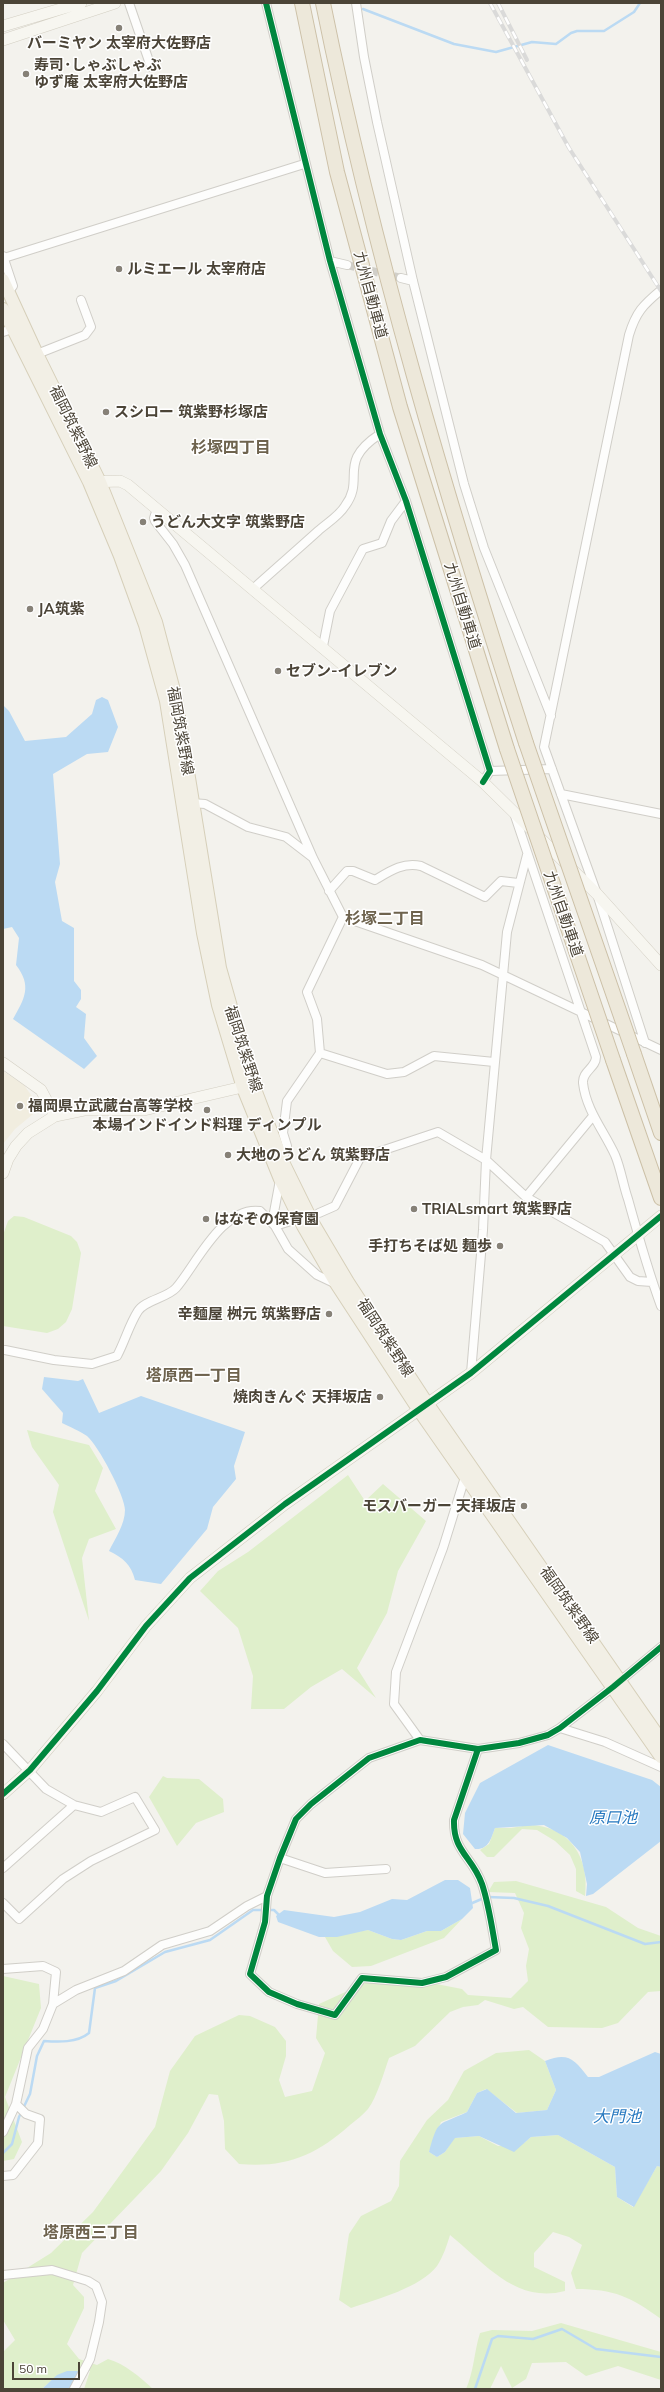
<!DOCTYPE html>
<meta charset="utf-8">
<style>
body{margin:0}
#map{position:relative;width:664px;height:2392px;overflow:hidden;background:#f3f2ed;font-family:Mulish,sans-serif}
canvas{display:block}
.frame{position:absolute;inset:0;border:4px solid #4b4437;pointer-events:none}
.scale{position:absolute;left:12px;top:2362px;width:68px;height:18px;box-sizing:border-box;border:2px solid #4b4437;border-top:0;padding-left:5px;font-size:12px;line-height:14px;white-space:nowrap;color:#4b4437;-webkit-text-stroke:3px #fff;paint-order:stroke}
</style>
<div id="map">
<canvas width="664" height="2392"></canvas>
<div class="frame"></div>
<div class="scale">50 m</div>
</div>
<script>
const c = document.querySelector('canvas').getContext('2d');
c.lineJoin = 'round';
function fill(path, color) { c.fillStyle = color; c.fill(path, 'evenodd'); }
function stroke(path, color, width, dash) { c.strokeStyle = color; c.lineWidth = width; c.lineCap = dash ? 'butt' : 'round'; c.setLineDash(dash || []); c.stroke(path); }
function write(font, color, halo, rows, align = 'center') {
  c.font = font + ' Mulish,"Noto Sans JP",sans-serif'; c.lineWidth = 3; c.setLineDash([]); c.textBaseline = 'middle'; c.strokeStyle = halo; c.fillStyle = color; for (const [text, x, y, turn = 0] of rows) {
    c.save(); c.translate(x, y); c.rotate((+turn || 0) * Math.PI / 180); c.textAlign = isNaN(turn) ? turn : align; if (halo) c.strokeText(text, 0, 0); c.fillText(text, 0, 0); c.restore();
  }
}
fill(new Path2D(`
 M3 1071 24 1085 36 1102 38 1110 15 1129 3 1144Z`), '#f1eddf');
fill(new Path2D(`
 M14 1216 24 1217 71 1236 77 1242 81 1253 72 1309 66 1322 58 1329 47 1333 3 1326V1235L8 1221Z
 M27 1430 89 1445 103 1468 95 1491 116 1529 89 1539 82 1558 89 1621 53 1512 59 1485 32 1447Z
 M348 1475 365 1501 383 1484 426 1521 398 1571 387 1613 357 1668 376 1698 342 1669 311 1687 284 1709H251L253 1676 238 1628 200 1591 218 1571 248 1552Z
 M163 1776 167 1778 199 1779 223 1799 224 1812 196 1823 177 1846 149 1797Z
 M528 1825C569 1825 590 1857 585 1896L576 1891V1869L570 1855 555 1841 537 1830 522 1829 494 1857H487L480 1850 489 1844 495 1828H511Z
 M516 1881 606 1907 638 1928 661 1936V1991L648 1992 618 2023 602 2028 548 2027 523 2007 514 2009 485 2000 478 2005 463 2007 450 2012 415 2046 389 2058C384 2072 377 2097 368 2109 363 2115 356 2120 350 2125 315 2156 286 2168 239 2164L225 2149 224 2121 218 2095 209 2094 188 2133 161 2171 82 2253 73 2285 84 2297V2308L67 2344 79 2359 97 2365 108 2359C125 2364 140 2377 153 2389H84L90 2371C64 2371 62 2371 42 2389H3V2352L15 2340 3 2320V2283L51 2253 93 2212 155 2127 170 2071 195 2036 239 2015 250 2016 275 2027 286 2041V2056L279 2080 285 2097 312 2091 325 2053 316 2038 319 2004 365 1983 388 1978 426 1982 462 1989 468 1995 511 1998 528 1981 526 1966 529 1949 521 1928 524 1913 515 1893 488 1892 494 1882Z
 M462 1919 444 1938 371 1966 352 1967 333 1951 325 1937 368 1930 392 1939 401 1940 427 1931H441Z
 M3 1976 39 1984 41 2008 5 2097 22 2142 14 2159 3 2161Z
 M529 2050 545 2061 556 2090 547 2110 517 2113 486 2089 477 2093 467 2112 441 2122 429 2152 437 2157 445 2152 454 2138 479 2136 498 2146 524 2143 531 2137 558 2135 615 2167 617 2197 633 2207 657 2166 661 2167V2319C631 2297 614 2289 576 2289L571 2273 582 2245 569 2237 553 2232 534 2253V2267L565 2282V2291C515 2304 485 2263 450 2235 447 2245 443 2257 437 2266 420 2288 377 2299 351 2308L339 2300 349 2234 361 2216 391 2201 399 2186 400 2161 427 2120 448 2100 464 2071 496 2053Z
 M561 2323 661 2352V2380L618 2366 586 2376 566 2362 532 2363 526 2379 512 2388 501 2366 490 2389H466C474 2371 474 2352 480 2333L492 2330 532 2331Z`), '#dfefcb');
fill(new Path2D(`
 M102 697 108 700 118 727 108 752 87 754 53 774 60 864 55 882 62 921 74 928V981L81 990V999L76 1007 86 1014 84 1038 97 1056 84 1069 13 1019C25 998 32 986 16 965L19 938 12 927 3 929V705L9 711 25 741 66 737 92 714 96 700Z
 M44 1377 78 1381 83 1379 99 1413 141 1396 245 1432 234 1466 236 1479 213 1507 207 1529 161 1584 135 1580C131 1564 123 1558 109 1551 115 1539 125 1524 125 1510 125 1496 98 1445 87 1436 80 1431 70 1427 62 1423L63 1413 42 1389Z
 M548 1745 652 1780 661 1787V1841L593 1894 586 1896 587 1884 580 1852 567 1838 544 1825 495 1828C491 1838 489 1850 475 1849L463 1834 465 1813 480 1783Z
 M445 1880H458L470 1888 473 1908 462 1919 441 1931H427L401 1940 392 1939 368 1930 337 1937H319L278 1922 276 1916 284 1910 334 1917 360 1912 392 1899 407 1900Z
 M655 2052 661 2054V2167L657 2166 634 2207 617 2197 615 2167 558 2135 531 2137 514 2152 479 2136 455 2138 445 2152 437 2157 429 2152C438 2118 438 2126 467 2112L477 2093 487 2089 516 2113 547 2110 556 2090 545 2061C568 2052 574 2059 588 2077H599Z
 M67 2371H81L70 2389H42L57 2375Z`), '#bbdaf3');
stroke(new Path2D(`
 M363 9 454 44 496 52 532 42 556 44 571 33 577 31H604L634 12 640 3
 M488 1897 514 1898 548 1906 645 1944 661 1942
 M470 1904 484 1898
 M3 2153 12 2144 19 2117 30 2094 37 2056 44 2041C58 2042 77 2043 89 2033L95 1988 116 1981 165 1952 210 1940 253 1910H274L280 1916
 M475 2389 492 2339 498 2336 533 2339 562 2329 596 2349 661 2357`), '#bbdaf3', 2.5);
stroke(new Path2D(`
 M347 265 401 278`), '#d1cfc9', 8, [8, 4]);
const street = new Path2D(`
 M129 3 151 67
 M266 3 330 261 380 434 406 501 490 771 483 782
 M356 3 364 57 377 122 413 281 464 484 484 548 551 716
 M3 256 13 286 8 292
 M4 258 304 164
 M330 261 347 265
 M401 278 413 281
 M3 332 12 329
 M37 354 85 335 91 327 81 300
 M157 509 154 518 155 521 173 544 185 565 313 858 343 917 482 965 661 1050
 M254 588C275 569 297 550 318 531 327 523 339 516 345 506 366 478 336 463 380 434
 M323 646 330 611 363 549 382 543 391 521 406 501
 M490 771 552 769
 M561 794 661 814
 M192 803 205 804 248 827 286 837 312 857
 M514 813 596 1057C596 1068 582 1071 583 1083 586 1110 604 1131 615 1155 621 1169 623 1185 628 1199 638 1235 648 1271 661 1306
 M329 891 347 871H353L375 880C390 871 403 862 421 866L485 897 501 881 518 883
 M645 1043 597 894 544 747 629 335C636 312 643 305 661 290
 M320 1053 387 1074 404 1072 434 1056 494 1062
 M282 1160 287 1146 283 1133 287 1101 320 1053 317 1019 307 992 343 917
 M526 1197 593 1116
 M319 1213 335 1206 360 1158 438 1132 486 1160 526 1197 605 1242 630 1277 638 1281 652 1282
 M272 1223 280 1180
 M275 1226 291 1221
 M5 1350 54 1360 92 1364 117 1356C125 1341 129 1325 138 1311 145 1300 167 1298 176 1288 196 1265 222 1206 260 1211L275 1226 288 1249 317 1275 336 1284
 M471 1373 483 1230 486 1160 507 932 527 855
 M560 1728 605 1742 661 1767
 M420 1740 394 1704 396 1672 443 1548 466 1474
 M3 1744 46 1789 74 1805 101 1812 135 1797 155 1830 91 1861 63 1879 19 1919 3 1903
 M478 1749 454 1820C453 1852 472 1856 482 1884 489 1905 492 1928 496 1950L446 1977 422 1983 362 1978 335 2015 297 2004 269 1992 250 1974 265 1922 267 1896 280 1858 296 1819 311 1804 369 1758 420 1740 478 1749 519 1743 548 1735 560 1728 613 1687 661 1647
 M280 1858 325 1873 386 1869
 M3 1868 74 1805
 M3 1969 43 1966 56 1972 53 2004 43 2029 28 2048 16 2104 3 2132
 M53 2004 76 1990 124 1971 162 1945 210 1931 247 1906 267 1896
 M3 2176 13 2175 38 2143 40 2119 26 2114 16 2104
 M3 2275 52 2270 88 2281 96 2286 102 2302 99 2322 90 2359 74 2389`);
const secondary = new Path2D(`
 M3 26 81 3
 M3 40 115 3
 M91 482 120 481 128 485 483 782 597 894 661 965
 M3 1063 41 1090 55 1116
 M3 1173 8 1159 16 1146 28 1133 55 1116 84 1110H144L251 1085
 M3 1794 30 1770 97 1691 146 1626 190 1578 285 1504 471 1373 661 1216`);
const primary = new Path2D(`
 M3 280 37 354 100 482 156 622 176 698 220 968 253 1084 282 1160 313 1223 348 1282 427 1403 661 1740
 M3 309 89 482 120 556 145 625 166 701 203 933 218 1005 243 1088 280 1179 303 1226 337 1285 418 1409 661 1757`);
const highway = new Path2D(`
 M302 3 337 172 400 407 507 749
 M323 3C374 255 447 499 526 743
 M634 1054 661 1133
 M613 1060 661 1198`);
stroke(street, '#d0cec8', 10);
stroke(secondary, '#d3cfc3', 12);
stroke(primary, '#d6cfb9', 14);
stroke(highway, '#ccc0a7', 16);
stroke(street, '#fdfdfc', 8);
stroke(secondary, '#f7f6f0', 11);
stroke(primary, '#f2efe5', 12);
stroke(highway, '#ede8da', 14);
const rail = new Path2D(`
 M490 3 569 148 661 291
 M498 3 527 60`);
stroke(rail, '#dadad9', 4);
stroke(rail, '#fff', 2.5, [8]);
const highwayBridge = new Path2D(`
 M526 743 634 1054
 M507 749 613 1060`);
stroke(highwayBridge, '#ccc0a7', 16, []);
stroke(highwayBridge, '#ede8da', 14);
stroke(new Path2D(`
 M266 3 330 261 380 434 406 501 490 771 483 782
 M478 1749 454 1820C453 1852 472 1856 482 1884 489 1905 492 1928 496 1950L446 1977 422 1983 362 1978 335 2015 297 2004 269 1992 250 1974 265 1922 267 1896 280 1858 296 1819 311 1804 369 1758 420 1740 478 1749 519 1743 548 1735 560 1728 613 1687 661 1647
 M3 1794 30 1770 97 1691 146 1626 190 1578 285 1504 471 1373 661 1216`), '#00873e', 6);
for (const [x, y, r, color] of [
 [119,28,4,"#868177"],
 [26,74,4,"#868177"],
 [119,269,4,"#868177"],
 [106,412,4,"#868177"],
 [143,522,4,"#868177"],
 [30,609,4,"#868177"],
 [278,671,4,"#868177"],
 [20,1106,4,"#868177"],
 [207,1110,4,"#868177"],
 [228,1155,4,"#868177"],
 [414,1209,4,"#868177"],
 [206,1219,4,"#868177"],
 [500,1246,4,"#868177"],
 [329,1314,4,"#868177"],
 [380,1397,4,"#868177"],
 [524,1506,4,"#868177"]
]) { const dot = new Path2D(); dot.arc(x, y, r, 0, 2 * Math.PI); c.fillStyle = color; c.fill(dot); stroke(dot, '#fff', 1.5); }
write('bold 15px', '#4b4437', '#fff', [
 ["バーミヤン 太宰府大佐野店",119,43,"center"],
 ["寿司･しゃぶしゃぶ",34,65],
 ["ゆず庵 太宰府大佐野店",34,82],
 ["ルミエール 太宰府店",127,269],
 ["スシロー 筑紫野杉塚店",114,412],
 ["うどん大文字 筑紫野店",151,522],
 ["JA筑紫",38,609],
 ["セブン-イレブン",286,671],
 ["福岡県立武蔵台高等学校",28,1106],
 ["本場インドインド料理 ディンプル",207,1125,"center"],
 ["大地のうどん 筑紫野店",236,1155],
 ["TRIALsmart 筑紫野店",422,1209],
 ["はなぞの保育園",214,1219],
 ["手打ちそば処 麺歩",492,1246,"right"],
 ["辛麺屋 桝元 筑紫野店",321,1314,"right"],
 ["焼肉きんぐ 天拝坂店",372,1397,"right"],
 ["モスバーガー 天拝坂店",516,1506,"right"]
], 'left');
write('15px', '#4b4437', '#fff', [
 ["九州自動車道",370,295,75],
 ["福岡筑紫野線",73,427,64],
 ["九州自動車道",462,606,73],
 ["福岡筑紫野線",180,731,80],
 ["九州自動車道",563,914,71],
 ["福岡筑紫野線",243,1049,72],
 ["福岡筑紫野線",385,1338,57],
 ["福岡筑紫野線",569,1605,55]
]);
write('bold 16px', '#6e634e', '#fff', [
 ["杉塚四丁目",231,448],
 ["杉塚二丁目",385,919],
 ["塔原西一丁目",194,1376],
 ["塔原西三丁目",91,2233]
]);
write('italic 16px', '#2779c0', '#fff', [
 ["原口池",613,1818],
 ["大門池",617,2117]
]);
</script>
